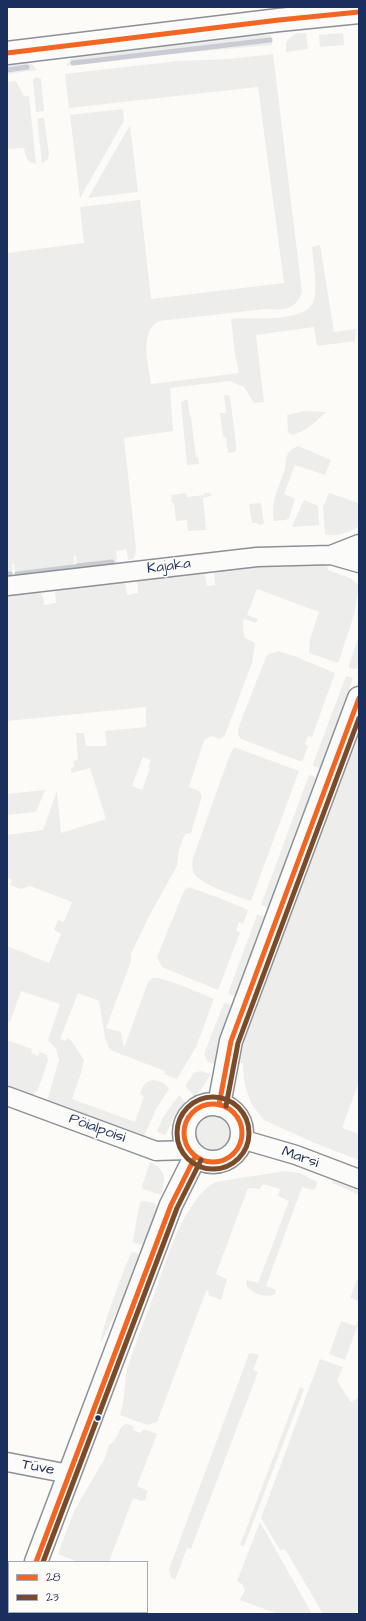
<!DOCTYPE html>
<meta charset="utf-8">
<style>
body{margin:0}
#map{position:relative;width:366px;height:1621px;overflow:hidden;background:#fcfbf8;font-family:"Architects Daughter",sans-serif}
canvas{display:block}
.frame{position:absolute;inset:0;border:8px solid #1b2f5e;pointer-events:none}
.legend{position:absolute;left:8px;top:1561px;width:140px;height:52px;box-sizing:border-box;background:#fdfcf7;border:1px solid #a3aaba;margin:0;padding:5px 7px;list-style:none;font-size:12px;color:#1b2f5e}
.legend li{display:flex;align-items:center;gap:8px;height:20px}
.legend b{width:20px;border:1px solid #a3aaba}
</style>
<div id="map">
<canvas width="366" height="1621"></canvas>
<div class="frame"></div>
<ul class="legend">
<li><b style="height:5px;background:#f26522"></b>28</li>
<li><b style="height:5px;background:#7a4b2a"></b>23</li>
</ul>
</div>
<script>
const c = document.querySelector('canvas').getContext('2d');
c.lineJoin = 'round';
function fill(path, color) { c.fillStyle = color; c.fill(path, 'evenodd'); }
function stroke(path, color, width, dash) { c.strokeStyle = color; c.lineWidth = width; c.lineCap = dash ? 'butt' : 'round'; c.setLineDash(dash || []); c.stroke(path); }
function write(font, color, halo, rows, align = 'center') {
  c.font = font + ' "Architects Daughter",sans-serif'; c.lineWidth = 3; c.setLineDash([]); c.textBaseline = 'middle'; c.strokeStyle = halo; c.fillStyle = color; for (const [text, x, y, turn = 0] of rows) {
    c.save(); c.translate(x, y); c.rotate((+turn || 0) * Math.PI / 180); c.textAlign = isNaN(turn) ? turn : align; if (halo) c.strokeText(text, 0, 0); c.fillText(text, 0, 0); c.restore();
  }
}
fill(new Path2D(`
 M298 33H306L308 49 286 52V42L292 36Z
 M343 33 344 45 320 47 319 35Z
 M249 35H271L272 45 138 57 66 66 71 58 79 54Z
 M273 54 302 292C295 311 283 310 265 309L159 321C138 333 149 364 151 384L239 373 235 354 231 319C251 317 307 324 314 300 318 286 313 261 312 247L320 245 334 332 356 329 355 341 317 346 314 327 256 335 264 402 254 403 244 387 230 381 170 388 173 431 124 438 136 548 135 556 133 559 128 560 126 549 116 551 117 562 115 565 77 569 76 556H74L75 570 16 577 14 564H12L13 576 7 578V253L84 243 80 207 140 200 151 299 284 283 258 87 69 108 65 74 178 61 229 59Z
 M24 62 32 64 37 70 7 74V64Z
 M36 77 41 79 44 111 36 112 33 80Z
 M16 81 24 96H29L36 164C26 162 26 157 24 148L7 149V82Z
 M123 109 124 121 80 198 70 115Z
 M37 118H44L49 154 48 159 42 163Z
 M130 125 138 192 88 198Z
 M224 395 230 396 236 445V450L234 452 228 453 226 437H223L220 413H226Z
 M186 399 188 401 190 417H191L196 457H198L199 464 187 465 181 403Z
 M305 411 326 412C315 422 306 432 291 435L288 432 287 415Z
 M298 446 331 460 325 475 295 465 284 494 295 499 289 518 286 520 274 521C271 499 278 490 285 469 286 464 285 458 288 454 290 450 294 448 298 446Z
 M186 493 187 497 204 495V493H210L211 496 203 498 206 530 188 531 187 520 176 521 174 503H172L171 495Z
 M329 493 359 503V526C350 532 336 538 325 534L323 507Z
 M304 500 318 506 319 525 294 527 292 526Z
 M261 503 264 524 259 525 256 523H252L249 504Z
 M309 563 327 565 328 570 350 578 359 585 354 615 338 663 309 653 310 639 319 612 257 589 247 615 258 619 256 623 245 619 243 621 244 637 255 643 252 663 225 735 221 739 211 736 204 740 189 787 199 791 202 796 191 833 185 834 179 849 177 866 149 916 131 954V961L106 1028 121 1032 124 1048 148 982C150 980 151 979 153 978 162 976 204 995 214 999L196 1047 177 1079 164 1074 165 1071 110 1050 105 1038 99 1001 78 993 60 1039 66 1041 67 1038 71 1040 84 1060 81 1073 72 1099 135 1122 144 1096 140 1094C141 1092 142 1088 144 1085 151 1076 165 1081 169 1089L156 1109 142 1141 50 1104 47 1101 59 1060 56 1049 48 1040 60 1004 21 991 10 1022 7 1021V946L49 963 61 934 54 930 58 920 64 922 72 902 30 886 21 889 10 885 12 880 7 877V835L43 830 57 791 61 833 106 819 90 768 71 773V768L74 767 73 761 78 760 76 733H84L86 746H107L105 731 146 727V707L7 721V594L39 590 43 597 44 605 56 603 55 592 56 589 125 581 127 595 138 593 137 579 203 572 205 576 207 586 215 585 214 574 218 570ZM143 757 151 760 148 767 150 768 142 790 132 786Z
 M359 636V661L357 668 354 669 349 668V665Z
 M278 651 294 656 335 673 312 737 308 736 305 744 308 746 302 762 241 739 238 735 239 726 266 657 269 654Z
 M346 676 353 678 320 768 313 766V764Z
 M359 727V1082L342 1128 359 1134V1160L312 1142 264 1120 252 1105 247 1092 244 1080 243 1063H240L245 1036Z
 M234 747 299 771 251 901C237 896 205 886 196 876 191 870 192 864 193 858L229 757Z
 M309 775 316 777 268 908 261 905Z
 M45 790 36 812 7 815V794Z
 M189 887 227 901 248 910 243 924 239 922 236 930 240 933 218 990 162 967 157 957 184 891Z
 M257 915 264 916 236 995 233 996 228 993Z
 M224 1003 232 1005 214 1064 208 1062 204 1054Z
 M7 1040 32 1049 31 1053 38 1056 40 1052 47 1055 48 1061 37 1092 35 1091 33 1096 7 1086Z
 M200 1071 211 1074 201 1090 194 1096 185 1086 194 1073Z
 M179 1095 185 1102 174 1117 166 1134 165 1135 157 1132 163 1117Z
 M195 1134a18 18 0 1 1 36 0a18 18 0 1 1-36 0Z
 M150 1162C166 1170 166 1178 161 1195L143 1189 142 1186Z
 M285 1171 300 1173 317 1182 316 1188 313 1190 302 1187 266 1286 275 1289 276 1293C268 1300 249 1293 246 1284L247 1280 258 1283 289 1201 278 1196 280 1189 263 1184 260 1189 248 1188 216 1274 227 1279 221 1300 208 1295 209 1291H206L157 1422 147 1425 120 1415C125 1400 124 1385 127 1369 136 1342 146 1316 156 1289 168 1255 184 1201 215 1182Z
 M339 1178 359 1186V1195L332 1183 334 1179Z
 M143 1201 154 1203 158 1207 144 1244 142 1245 134 1243 133 1240 140 1202Z
 M132 1252 137 1253 139 1258 119 1308 101 1342C99 1337 127 1259 132 1252Z
 M359 1275V1301L350 1298Z
 M359 1318V1322L345 1360 329 1354 341 1321 356 1326Z
 M251 1353 259 1355 253 1370 258 1372 191 1549 187 1548 175 1580 171 1577 169 1569 249 1354Z
 M320 1359 343 1367 337 1381 351 1402 359 1397V1610L352 1614H323L285 1549 280 1550 261 1518Z
 M300 1387 304 1389 244 1546 240 1545Z
 M127 1424 134 1426 133 1430 141 1433 143 1429 157 1434 137 1486 148 1491 145 1500 141 1501 133 1498 109 1562H78L58 1554 74 1511 105 1458 109 1445C119 1441 117 1425 127 1424Z
 M260 1522 312 1614H278L240 1600 245 1590 242 1584 237 1581Z
 M37 1612H144L150 1614H36Z`), '#ededec');
stroke(new Path2D(`
 M73 63 270 40
 M7 70 27 67
 M77 566 112 562
 M7 574H10
 M17 574 73 567`), '#c9ccd4', 5);
const minor = new Path2D(`
 M331 555 359 544
 M7 586 257 557 331 555 359 563
 M7 1096 156 1151 189 1150
 M241 1139 296 1155 359 1179
 M7 1462 69 1474`);
const tertiary = new Path2D(`
 M7 53 279 20 359 12
 M184 1133a29 29 0 1 1 58 0a29 29 0 1 1-58 0Z
 M219 1105 231 1041 359 698
 M36 1562 171 1205 195 1157
 M17 1614 18 1612`);
stroke(minor, '#8c9097', 21);
stroke(tertiary, '#8c9097', 25);
stroke(minor, '#fbfbf9', 18);
stroke(tertiary, '#fbfbf9', 22);
stroke(new Path2D(`
 M7 53 279 20 359 12
 M184 1133a29 29 0 1 1 58 0a29 29 0 1 1-58 0Z
 M219 1105 231 1041 359 698
 M36 1562 171 1205 195 1157`), '#f26522', 5);
stroke(new Path2D(`
 M177 1133a36 36 0 1 1 72 0a36 36 0 1 1-72 0Z
 M226 1106 238 1043 359 718
 M43 1562 177 1208 201 1160`), '#7a4b2a', 5);
for (const [x, y, r, color] of [
 [98,1418,3.5,"#1b2f5e"]
]) { const dot = new Path2D(); dot.arc(x, y, r, 0, 2 * Math.PI); c.fillStyle = color; c.fill(dot); stroke(dot, '#fdfcf7', 1.5); }
write('15px', '#1b2f5e', '#fdfcf7', [
 ["Kajaka",169,567,-7],
 ["Pöialpoisi",97,1129,20],
 ["Marsi",300,1158,19],
 ["Tüve",38,1468,11]
]);
</script>
